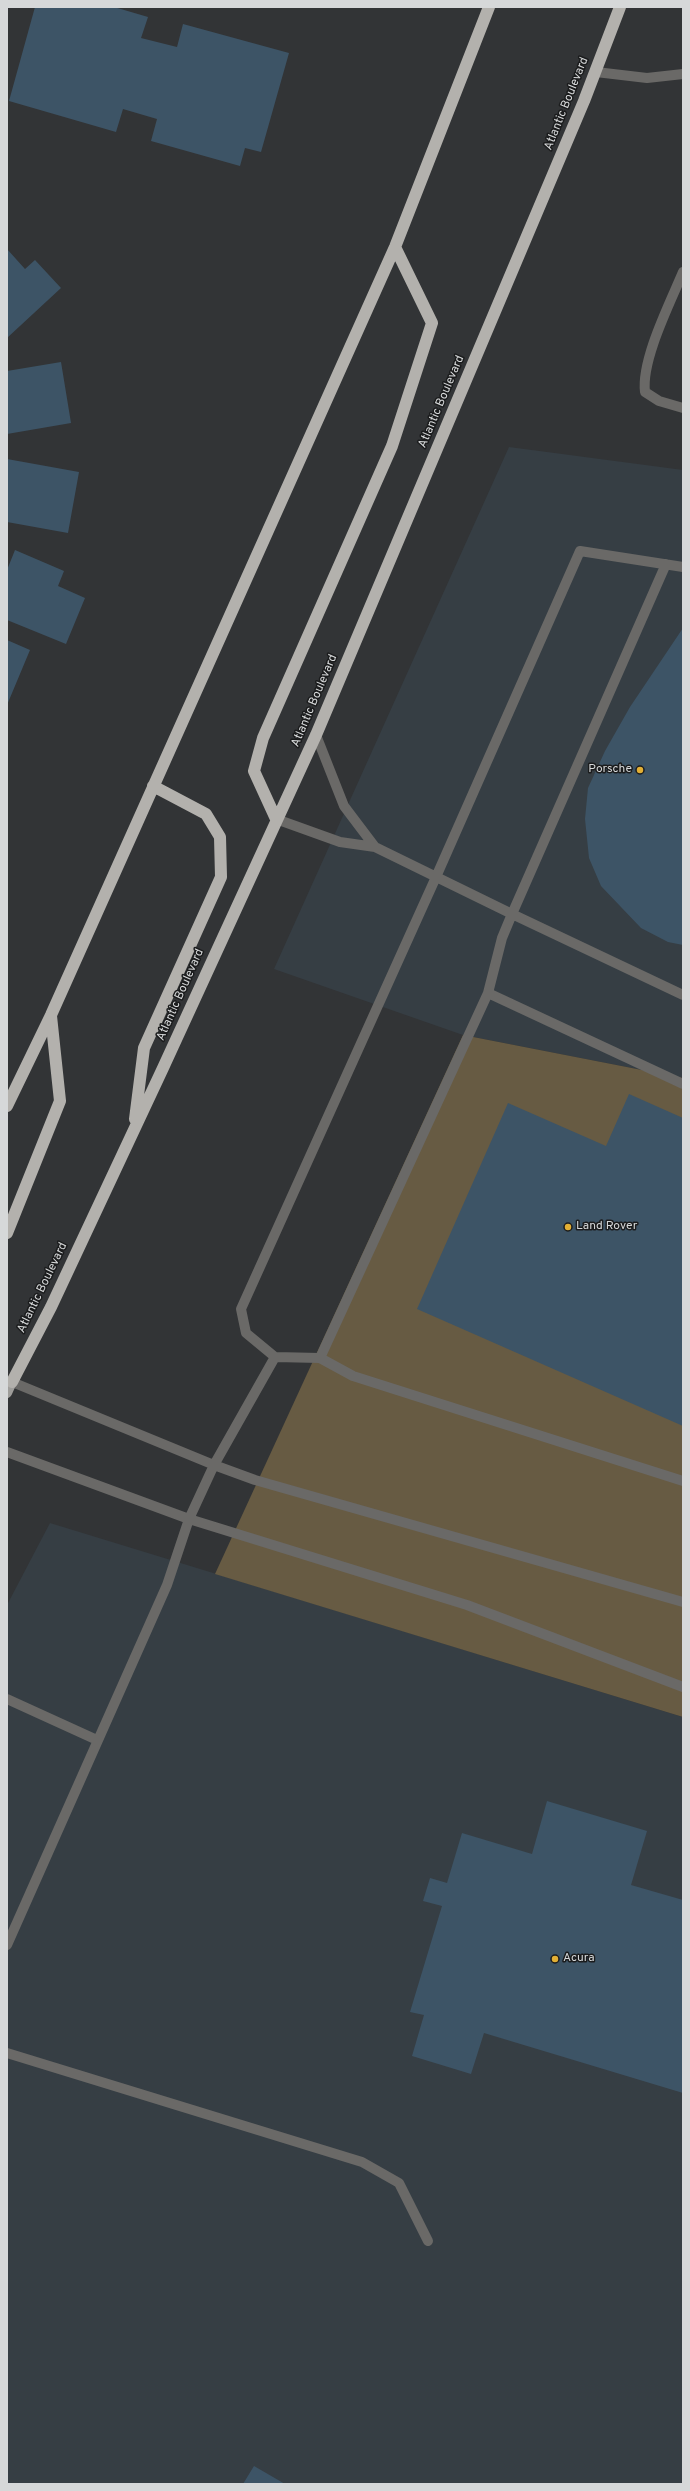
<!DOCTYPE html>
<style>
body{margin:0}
#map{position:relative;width:690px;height:2491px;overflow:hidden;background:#323436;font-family:Overpass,sans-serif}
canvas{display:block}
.frame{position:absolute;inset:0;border:8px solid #d6d8d9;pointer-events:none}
</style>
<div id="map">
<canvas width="690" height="2491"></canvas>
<div class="frame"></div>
</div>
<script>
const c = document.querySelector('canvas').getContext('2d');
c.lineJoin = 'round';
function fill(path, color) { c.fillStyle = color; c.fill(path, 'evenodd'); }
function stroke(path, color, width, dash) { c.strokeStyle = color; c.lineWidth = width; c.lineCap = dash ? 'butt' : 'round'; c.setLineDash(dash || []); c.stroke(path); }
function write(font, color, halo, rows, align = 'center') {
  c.font = font + ' Overpass,sans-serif'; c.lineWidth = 3; c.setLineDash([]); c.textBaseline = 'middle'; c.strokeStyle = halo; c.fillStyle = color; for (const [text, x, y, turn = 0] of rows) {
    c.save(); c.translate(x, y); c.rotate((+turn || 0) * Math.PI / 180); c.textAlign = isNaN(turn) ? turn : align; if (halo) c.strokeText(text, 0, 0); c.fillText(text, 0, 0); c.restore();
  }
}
fill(new Path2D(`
 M509 447 683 470V1078L463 1035 274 969Z
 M50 1523 683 1717V2484H7V1605Z`), '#363e44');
fill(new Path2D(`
 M463 1035 683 1078V1717L215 1574Z`), '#675b43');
fill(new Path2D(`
 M35 7H114L148 17 141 38 177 47 183 24 289 53 261 152 245 148 240 166 151 141 157 119 123 109 116 132 9 101Z
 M7 249 25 269 35 260 61 288 7 338Z
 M61 362 71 423 7 434V371Z
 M7 459 79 472 68 533 7 522Z
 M15 550 64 571 58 586 85 598 66 644 7 620V570Z
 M683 628V945L668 942 641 928 601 886 589 858 585 819 588 788 605 751 630 707Z
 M7 640 30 650 7 705Z
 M629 1094 683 1118V1426L417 1309 508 1103 606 1146Z
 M547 1801 647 1831 631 1885 683 1900V2093L484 2033 471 2074 412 2056 424 2015 410 2012 442 1906 423 1901 430 1878 447 1883 462 1833 532 1854Z
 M254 2466 285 2484H243Z`), '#3d5466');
stroke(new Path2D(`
 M596 72 647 78 683 74
 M683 272C670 303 641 360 645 392L659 401 683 408
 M666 564 512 914 683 995
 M316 735 344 806 375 847
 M276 819 340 842 375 847 512 914 502 938 488 993 683 1084
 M275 1357 246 1333 241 1309 436 877 580 551 683 567
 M320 1358 353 1376 683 1481
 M12 1382 214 1465 255 1480 683 1602
 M7 1452 189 1519 467 1605 683 1687
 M7 1699 97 1740
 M7 1945 167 1585 189 1519 214 1465 275 1357 320 1358 488 993
 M7 2053 362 2162 399 2183 428 2241`), '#6a6967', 10);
stroke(new Path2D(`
 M7 1393 12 1382`), '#9e9d9a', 10);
stroke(new Path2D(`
 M276 819 254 771 263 738 392 446 432 323 395 247
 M7 1106 51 1015 395 247 489 7
 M135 1119 144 1048 221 877 220 837 206 814 153 786
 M7 1233 60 1101 51 1016
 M12 1382 51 1307 163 1068 316 735 584 101 620 7`), '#b3b1ad', 12);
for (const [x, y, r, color] of [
 [640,770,4,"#e2af34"],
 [568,1227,4,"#e2af34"],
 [555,1959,4,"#e2af34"]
]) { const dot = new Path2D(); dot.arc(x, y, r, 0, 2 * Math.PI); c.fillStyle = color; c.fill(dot); stroke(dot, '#1b1c1d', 1.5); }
write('12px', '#d6d8d9', '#1b1c1d', [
 ["Atlantic Boulevard",567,104,-68],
 ["Atlantic Boulevard",442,402,-67],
 ["Atlantic Boulevard",315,701,-67],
 ["Atlantic Boulevard",181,995,-66],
 ["Atlantic Boulevard",43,1288,-64]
]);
write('12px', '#d6d8d9', '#1b1c1d', [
 ["Porsche",632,770,"right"],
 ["Land Rover",576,1227],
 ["Acura",563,1959]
], 'left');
</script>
